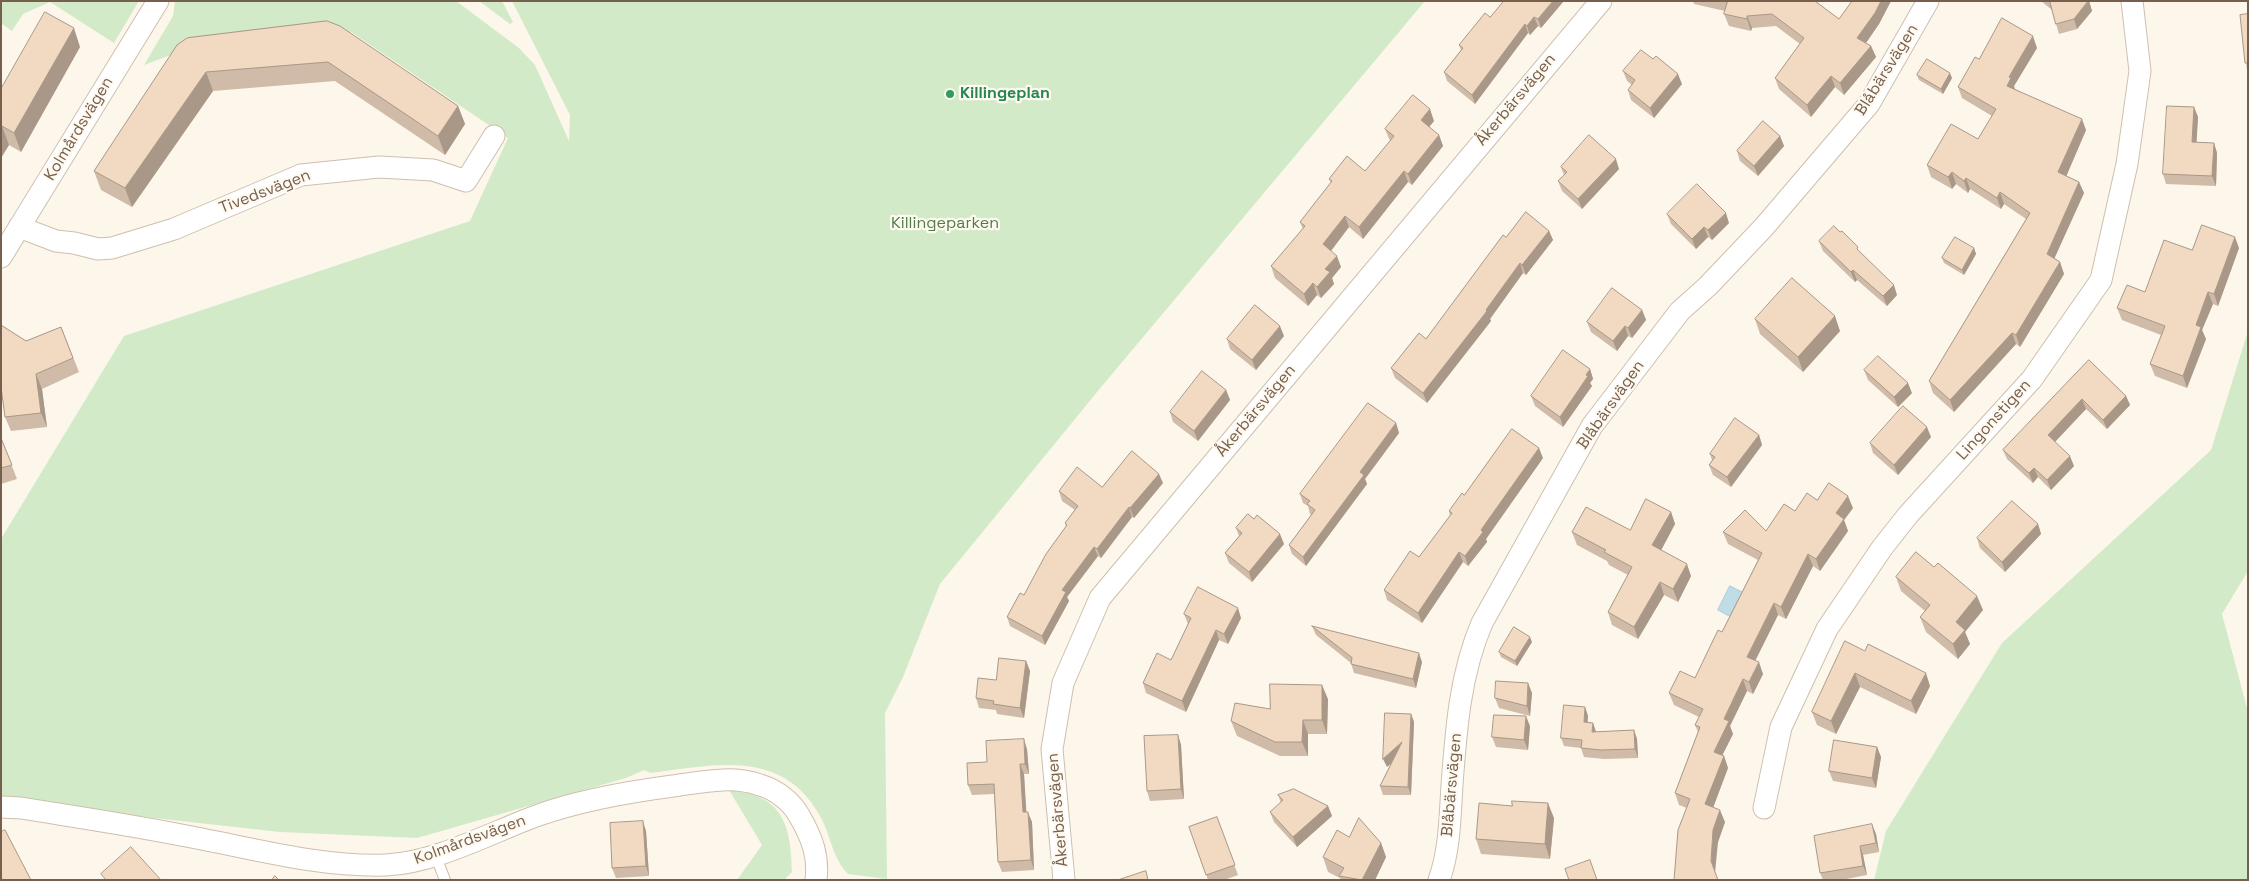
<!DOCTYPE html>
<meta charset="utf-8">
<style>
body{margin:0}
#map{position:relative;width:2249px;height:881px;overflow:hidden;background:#fcf7ea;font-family:"Space Grotesk",sans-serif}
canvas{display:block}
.frame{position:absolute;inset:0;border:2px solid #775f4d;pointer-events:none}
</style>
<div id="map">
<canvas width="2249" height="881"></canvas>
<div class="frame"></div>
</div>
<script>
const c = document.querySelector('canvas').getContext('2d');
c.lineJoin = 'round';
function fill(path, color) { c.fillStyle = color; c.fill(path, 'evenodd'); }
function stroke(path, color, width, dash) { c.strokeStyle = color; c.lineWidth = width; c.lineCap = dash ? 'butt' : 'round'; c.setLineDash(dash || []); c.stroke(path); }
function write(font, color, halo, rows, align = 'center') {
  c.font = font + ' "Space Grotesk",sans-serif'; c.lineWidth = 4.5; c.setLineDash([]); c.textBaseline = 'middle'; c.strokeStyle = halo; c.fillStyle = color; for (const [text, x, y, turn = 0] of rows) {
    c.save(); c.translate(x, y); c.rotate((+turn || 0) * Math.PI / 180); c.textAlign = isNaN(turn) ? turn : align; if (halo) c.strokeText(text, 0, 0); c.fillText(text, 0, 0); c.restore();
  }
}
fill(new Path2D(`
 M1 1H139L114 43 50 2 23 14 12 31 1 23Z
 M175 1H456L519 48 535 65 569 141 570 115 512 1H1425L1102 386 940 584 903 677 885 713 887 879 848 874C832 858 831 835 820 816 782 748 715 765 651 773L644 770 626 778 417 838 280 832 1 801V539L124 336 470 221 508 138 351 32 195 46 144 65 173 16Z
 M479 1H502L513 22 510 24Z
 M2248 331V571L2222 614 2248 712V880H1874L1886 831 2002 643 2211 450Z
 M729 790C782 795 791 823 792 872L784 880H737L762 845Z`), '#d3eac8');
const water = new Path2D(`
 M1730 586 1744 593 1731 617 1718 610Z`);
fill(water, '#bedde6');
stroke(water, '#a5cbd7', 1);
const lane = new Path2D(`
 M435 854 445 880`);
const street = new Path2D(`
 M19 227 56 241 74 243 98 249 112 248 174 229 301 175 379 167 433 170 466 181 494 136
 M1 257 158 1
 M1 807 21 808C76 817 131 825 186 836 252 848 318 867 386 865 435 863 490 833 536 816 580 800 627 792 673 786 702 782 732 775 760 785 777 790 792 802 800 817 812 838 819 856 816 880
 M1764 808 1781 727 1827 629 1882 548 1908 515 2032 379 2101 280 2127 164 2140 71 2132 1
 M1064 880 1052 749 1063 683 1100 598 1601 1
 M1439 880C1450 850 1450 816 1452 785 1456 730 1460 674 1482 623L1592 426 1680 311 1708 286 1764 227 1869 104 1928 1`);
stroke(lane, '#cebfaf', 12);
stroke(street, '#cebfaf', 23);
stroke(lane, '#fff', 10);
stroke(street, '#fff', 21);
fill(new Path2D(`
 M1693 1H1815L1839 19 1852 1H1891L1879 24 1866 43 1871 46 1876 57 1844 95 1835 87 1811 117 1779 89 1775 78 1800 44 1776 26 1752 28 1751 31 1729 26 1724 14 1725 11 1694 4Z
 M2041 1H2089L2092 11 2077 29 2059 34 2052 10Z
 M1563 2 1541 28 1538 26 1530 35 1528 33 1475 104 1447 81 1444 72 1461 50 1459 45 1490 17Z
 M327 21 458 106 465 124 445 155 335 81 213 91 132 207 101 190 94 171 187 38Z
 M80 47 21 152 9 145 1 158V89Z
 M2037 48 2014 86 2015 89 2086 130 2066 176 2079 182 2084 193 2054 258 2060 262 2064 274 2020 347 2016 344 1954 412 1933 393 1929 381 2026 219 2004 204 2001 209 1970 189 1968 193 1956 184 1952 189 1931 177 1927 165 1978 139 1992 116 1962 98 1958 87 1979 59Z
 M1623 71 1682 84 1654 118 1631 100 1628 90 1632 85 1627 81Z
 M1917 75 1952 78 1943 94 1919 80Z
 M2194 107 2198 117 2196 143H2214L2217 153 2216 186 2166 184 2163 174Z
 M1434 121 1429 127 1439 135 1443 146 1412 185 1408 182 1363 239 1349 227 1331 251 1341 267 1332 278 1334 284 1321 298 1317 295 1308 306 1275 278 1271 266 1303 229 1300 222 1331 183 1329 179 1365 171 1390 141 1385 129Z
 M1780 136 1784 146 1758 176 1740 161 1737 151Z
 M1561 167 1619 169 1582 209 1562 191 1558 181 1564 175Z
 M1667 214 1729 223 1712 240 1708 237 1696 249 1671 224Z
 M1549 231 1553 240 1526 275 1523 273 1490 319 1491 321 1427 403 1395 378 1391 368 1426 339 1506 237Z
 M1819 241 1861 253 1897 295 1887 306 1857 280 1855 282 1823 251Z
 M1974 248 1976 254 1964 275 1944 263 1942 258Z
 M2239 248 2218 306 2213 304 2202 330 2206 339 2187 388 2155 376 2150 364 2161 335 2122 320 2117 308 2145 292 2192 250Z
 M1642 310 1646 320 1632 338 1628 336 1617 351 1591 332 1587 322Z
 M1755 319 1840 331 1803 372 1760 334Z
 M1 325 26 341 61 327 79 372 42 389 47 427 11 431 5 417 3 397 1 396Z
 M1284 336 1256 370 1230 349 1227 339Z
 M2089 360 2126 396 2130 405 2107 429 2086 409 2055 442 2074 466 2051 490 2038 477 2033 483 2007 459 2003 450Z
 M1590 369 1593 379 1590 383 1592 386 1563 427 1535 406 1531 396Z
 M1864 370 1912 393 1898 407 1868 380Z
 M1226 390 1230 400 1198 441 1173 422 1170 412Z
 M1396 423 1399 433 1365 479 1367 484 1306 566 1292 554 1289 545 1311 515 1310 514 1308 506 1303 503 1300 494Z
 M1759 435 1762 445 1731 487 1713 475 1709 465 1712 460 1710 454Z
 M1931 437 1898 475 1873 453 1870 443Z
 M1 438 17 479 1 484Z
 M1543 458 1486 539 1487 542 1468 566 1463 562 1422 623 1387 600 1384 590 1419 557 1450 516 1449 511 1464 495Z
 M1163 483 1134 518 1132 517 1101 558 1098 556 1067 597 1069 601 1045 645 1010 626 1007 617 1024 595 1066 527 1065 523 1075 510 1062 501 1059 491 1102 487Z
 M1817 500 1853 508 1844 520 1848 531 1820 571 1813 566 1786 619 1778 615 1755 661 1763 674 1753 694 1747 691 1730 726 1733 734 1722 755 1724 756 1728 768 1713 807 1725 822 1718 842 1687 808 1679 805 1675 793 1698 732 1695 725 1699 717 1674 705 1669 693 1695 678 1722 632 1758 560 1728 544 1723 532 1766 531 1795 511Z
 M1671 512 1675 524 1661 550 1691 576 1678 602 1664 595 1638 639 1612 625 1608 612 1628 575 1609 565 1607 561 1577 545 1572 532 1630 530Z
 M2038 524 2041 534 2005 572 1980 548 1977 538Z
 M1236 528 1284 544 1252 582 1229 563 1225 553 1239 536Z
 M1896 577 1983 610 1965 632 1970 644 1958 659 1926 632 1920 617 1925 611 1901 591Z
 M1184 614 1241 618 1228 644 1219 640 1186 712 1146 693 1143 683 1171 660 1188 624Z
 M1312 626 1422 662 1416 688 1354 673 1351 663 1316 635Z
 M1532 642 1517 666 1501 657 1499 652Z
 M1865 651 1930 686 1916 714 1860 687 1836 734 1817 725 1812 712Z
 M1026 661 1030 671 1024 718 997 714 996 710 979 708 976 698 996 680Z
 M1528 683 1532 693 1530 716 1499 708 1495 698Z
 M1328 699 1327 734H1308V756H1280L1237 736 1231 721 1270 709Z
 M1585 707 1588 716 1587 723H1593L1596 732 1634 730 1637 739 1638 758 1604 759 1584 757 1581 748 1564 746 1561 738Z
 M1411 714 1414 722 1411 795H1383L1380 786 1391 763 1387 767Z
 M1530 726 1528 750 1496 747 1492 737Z
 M1178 735 1181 745 1184 799 1150 801 1147 791Z
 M1877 747 1881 757 1876 788 1833 781 1829 771Z
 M1027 749 1029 774H1024L1026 812 1032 822 1034 870 1002 872 998 862 994 794 972 795 968 785 987 762Z
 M1278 795 1328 806 1332 816 1297 847 1274 822 1270 812 1281 803Z
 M1217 817 1238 875 1224 880H1208L1189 827Z
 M1554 818 1550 859 1481 854 1476 839Z
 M646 831 649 876 616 878 612 868Z
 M1876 834 1879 852 1863 855 1867 875 1841 880H1823L1820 873Z
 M1349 837 1381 843 1386 857 1375 880H1341L1340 878 1328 872 1323 857Z`), '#cfbba7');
fill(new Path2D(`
 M1553 1H1563V2L1541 28 1538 19Z
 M1881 1H1891L1879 24 1861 50 1857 38Z
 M2089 1 2092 11 2077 29 2074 19Z
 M1747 16 1752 28 1751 31 1747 19Z
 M1534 17 1538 26 1530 35 1527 26Z
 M1525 24 1528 33 1475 104 1472 95Z
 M74 28 80 47 21 152 14 133Z
 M2033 36 2037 48 2014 86 2015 90 2007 86 2009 77Z
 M1871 46 1876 57 1844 95 1840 83Z
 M206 72 213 91 132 207 125 188Z
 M1950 73 1952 78 1943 94 1941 89Z
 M1678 74 1682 84 1654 118 1650 108Z
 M1831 76 1835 87 1811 117 1807 105Z
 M458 106 465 124 445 155 438 136Z
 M2194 107 2198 117 2196 152 2192 142Z
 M1430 109 1434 121 1425 132 1421 120Z
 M2082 119 2086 130 2063 184 2058 172Z
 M2 126 9 145 1 158V127Z
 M1439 135 1443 146 1412 185 1408 174Z
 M1780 136 1784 146 1758 176 1754 166Z
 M2214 143 2217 153 2216 186 2212 176Z
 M1616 159 1619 169 1582 209 1578 199Z
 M1404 171 1408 182 1363 239 1359 227Z
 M1952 172 1956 184 1952 189 1948 177Z
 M1966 178 1970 189 1968 193 1964 181Z
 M2079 182 2084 193 2051 266 2047 254Z
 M2000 192 2004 204 2001 209 1997 198Z
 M1726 213 1729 223 1712 240 1708 230Z
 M1345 216 1349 227 1327 256 1323 244Z
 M1704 227 1708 237 1696 249 1692 239Z
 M1549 231 1553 240 1526 275 1522 265Z
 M2235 237 2239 248 2218 306 2214 294Z
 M1974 248 1976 254 1964 275 1962 270Z
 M1337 256 1341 267 1332 278 1334 284 1321 298 1317 287 1325 269Z
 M2060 262 2064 274 2020 347 2016 335Z
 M1520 263 1523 273 1490 319 1491 321 1427 403 1423 393 1486 310Z
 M1853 270 1857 280 1855 282 1851 272Z
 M1313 283 1317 295 1308 306 1304 294Z
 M1894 285 1897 295 1887 306 1883 296Z
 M2208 292 2213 304 2202 330 2206 339 2187 388 2183 376 2196 325Z
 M1642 310 1646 320 1632 338 1628 328Z
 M1835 316 1840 331 1803 372 1798 357Z
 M1280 326 1284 336 1256 370 1252 360Z
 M1625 326 1628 336 1617 351 1613 341Z
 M2012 333 2016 344 1954 412 1950 400Z
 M1590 369 1593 379 1590 383 1592 386 1563 427 1560 417Z
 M36 374 42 389 47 427 41 413Z
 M1908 383 1912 393 1898 407 1894 397Z
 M1226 390 1230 400 1198 441 1194 431Z
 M2126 396 2130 405 2107 429 2103 420Z
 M2082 399 2086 409 2052 445 2048 435Z
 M1396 423 1399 433 1365 479 1367 484 1306 566 1303 557 1360 472Z
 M1927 427 1931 437 1898 475 1894 465Z
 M1759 435 1762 445 1731 487 1727 477Z
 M1539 448 1543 458 1486 539 1487 542 1468 566 1465 556 1481 530Z
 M2070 456 2074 466 2051 490 2047 480Z
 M2034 468 2038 477 2033 483 2029 473Z
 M1159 474 1163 483 1134 518 1130 508Z
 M1848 496 1853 508 1844 520 1848 531 1820 571 1816 559 1836 513Z
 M1129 507 1132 517 1101 558 1097 549Z
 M1671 512 1675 524 1657 558 1652 545Z
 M2038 524 2041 534 2005 572 2002 562Z
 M1280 534 1284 544 1252 582 1249 572Z
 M1094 547 1098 556 1067 597 1069 601 1045 645 1042 636 1062 590Z
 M1459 552 1463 562 1422 623 1418 613Z
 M1808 554 1813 566 1786 619 1781 607Z
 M1687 564 1691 576 1678 602 1673 589Z
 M1660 582 1664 595 1638 639 1634 627Z
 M1977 596 1983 610 1965 632 1970 644 1958 659 1953 644 1956 622Z
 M1774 603 1778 615 1751 669 1747 657Z
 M1238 608 1241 618 1228 644 1224 634Z
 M1216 630 1219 640 1186 712 1182 701Z
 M1530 637 1532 642 1517 666 1515 661Z
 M1419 653 1422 662 1416 688 1413 679Z
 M1026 661 1030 671 1024 718 1020 708Z
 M1759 662 1763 674 1753 694 1749 682Z
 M1855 673 1860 687 1836 734 1831 721Z
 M1926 673 1930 686 1916 714 1911 701Z
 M1743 679 1747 691 1730 726 1733 734 1718 764 1714 752 1724 719Z
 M1528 683 1532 693 1530 716 1527 706Z
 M1322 685 1328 699 1327 734 1322 720Z
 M1585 707 1588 716 1587 731 1584 722Z
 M1411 714 1414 722 1411 795 1408 787Z
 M1526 716 1530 726 1528 750 1524 740Z
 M1303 720 1308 734V756L1302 742Z
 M1593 723 1596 732H1592Z
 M1634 730 1637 739 1638 758 1635 749Z
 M1178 735 1181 745 1184 799 1181 789Z
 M1024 739 1027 749 1029 774 1025 764Z
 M1402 742 1405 751 1387 767 1383 759Z
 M1877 747 1881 757 1876 788 1872 778Z
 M1724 756 1728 768 1710 816 1705 804Z
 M1020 764 1024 774 1027 822 1023 812Z
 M1548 803 1554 818 1550 859 1545 844Z
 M1328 806 1332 816 1297 847 1293 837Z
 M1720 810 1725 822 1718 842 1715 873 1711 861 1713 830Z
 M1028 812 1032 822 1034 870 1031 860Z
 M643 821 646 831 649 876 646 866Z
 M1872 824 1876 834 1879 852 1876 843Z
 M1381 843 1386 857 1375 880H1362Z
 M1860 846 1863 855 1867 875 1863 866Z`), '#a99888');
const building = new Path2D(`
 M1504 1H1553L1538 19 1534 17 1527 26 1525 24 1472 95 1444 72 1463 48 1459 45 1485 13 1490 17Z
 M1728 1H1815L1839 19 1852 1H1881L1875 13 1857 38 1871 46 1840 83 1831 76 1807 105 1775 78 1804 38 1772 14 1747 16V19L1724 14Z
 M2050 1H2088L2074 19 2056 24Z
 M45 12 74 28 14 133 2 126 1 127V89Z
 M2248 14V78L2247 63H2245L2240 15Z
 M2002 18 2033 36 2009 77 2011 78 2007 86 2082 119 2058 172 2079 182 2047 254 2060 262 2016 335 2012 333 1950 400 1929 381 2030 213 2000 192 1997 198 1966 178 1964 181 1952 172 1948 177 1927 165 1951 124 1978 139 1996 109 1958 87 1975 57 1979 59Z
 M327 21 340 26 458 106 438 136 328 62 206 72 125 188 94 171 177 45 187 38Z
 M1641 50 1653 59 1656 56 1678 74 1650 108 1628 90 1635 80 1623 71Z
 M1927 59 1950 73 1941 89 1917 75Z
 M1413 95 1430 109 1421 120 1439 135 1408 174 1404 171 1359 227 1345 216 1323 244 1337 256 1325 269 1330 272 1317 287 1313 283 1304 294 1271 266 1305 226 1300 222 1332 181 1329 179 1347 156 1365 171 1394 136 1385 129Z
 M2167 106 2194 107 2192 142 2214 143 2212 176 2163 174Z
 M1763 121 1780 136 1754 166 1737 151Z
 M1589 135 1616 159 1578 199 1558 181 1567 172 1561 167Z
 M1697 184 1726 213 1708 230 1704 227 1692 239 1667 214Z
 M1526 212 1549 231 1522 265 1520 263 1486 310 1487 311 1423 393 1391 368 1419 333 1426 339 1503 235 1506 237Z
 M2202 225 2235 237 2214 294 2208 292 2196 325 2201 327 2183 376 2150 364 2165 326 2117 308 2127 285 2145 292 2164 240 2192 250Z
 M1834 226 1840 232 1842 231 1858 247 1857 249 1894 285 1883 296 1853 270 1851 272 1819 241Z
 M1955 237 1974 248 1962 270 1942 258Z
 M1792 278 1835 316 1798 357 1755 319Z
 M1612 288 1642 310 1628 328 1625 326 1613 341 1587 322Z
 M1255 305 1280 326 1252 360 1227 339Z
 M1 325 26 341 61 327 73 358 36 374 41 413 5 417 1 387Z
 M1563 350 1590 369 1586 375 1588 376 1560 417 1531 396Z
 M1878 356 1908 383 1894 397 1864 370Z
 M2089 360 2126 396 2103 420 2082 399 2048 435 2070 456 2047 480 2034 468 2029 473 2003 450Z
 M1202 371 1226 390 1194 431 1170 412Z
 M1368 403 1396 423 1360 472 1364 475 1303 557 1289 545 1315 510 1307 504 1310 501 1300 494Z
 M1903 406 1927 427 1894 465 1870 443Z
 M1735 418 1759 435 1727 477 1709 465 1715 457 1710 454Z
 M1512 429 1539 448 1481 530 1483 532 1465 556 1459 552 1418 613 1384 590 1410 551 1419 557 1452 513 1449 511 1462 493 1464 495Z
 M1 438 12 465 1 468Z
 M1132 451 1159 474 1130 508 1129 507 1097 549 1094 547 1062 590 1066 592 1042 636 1007 617 1020 593 1024 595 1046 554 1067 525 1065 523 1078 506 1059 491 1077 467 1102 487Z
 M1829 483 1848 496 1836 513 1844 519 1816 559 1808 554 1781 607 1774 603 1747 657 1759 662 1749 682 1743 679 1724 719 1729 721 1714 752 1724 756 1705 804 1720 810 1713 830 1711 861 1718 880H1674L1678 830 1690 799 1675 793 1700 727 1695 725 1703 709 1669 693 1680 671 1695 678 1718 630 1722 632 1762 553 1723 532 1745 510 1766 531 1784 504 1795 511 1807 493 1817 500Z
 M1646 499 1671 512 1652 545 1687 564 1673 589 1660 582 1634 627 1608 612 1632 567 1604 552 1606 550 1572 532 1586 507 1630 530Z
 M2012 501 2038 524 2002 562 1977 538Z
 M1248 514 1254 519 1257 515 1280 534 1249 572 1225 553 1242 533 1236 528Z
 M1916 552 1934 567 1938 563 1977 596 1956 622 1965 630 1953 644 1920 617 1930 605 1896 577Z
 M1198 587 1238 608 1224 634 1216 630 1182 701 1143 683 1157 653 1171 660 1191 618 1184 614Z
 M1312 626 1419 653 1413 679 1351 664 1352 658Z
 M1514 627 1530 637 1515 661 1499 652Z
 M1845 641 1865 651 1868 644 1926 673 1911 701 1855 673 1831 721 1812 712Z
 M999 658 1026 661 1020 708 993 704 994 701 976 698 978 678 996 680Z
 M1496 681 1528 683 1527 706 1495 698Z
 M1270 684 1322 685V720H1303L1302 742H1275L1231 721 1235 703 1270 709Z
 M1564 705 1585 707 1584 722 1593 723 1592 732 1634 730 1635 749 1601 750 1581 748 1582 740 1561 738Z
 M1385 713 1411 714 1408 787 1380 786 1402 742 1383 759Z
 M1494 715 1526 716 1524 740 1492 737Z
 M1178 735 1181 789 1147 791 1144 736Z
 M1024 739 1025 764H1020L1023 812H1028L1031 860 998 862 994 784 968 785 967 763 987 762 986 741Z
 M1834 740 1877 747 1872 778 1829 771Z
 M1294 789 1328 806 1293 837 1270 812 1283 800 1278 795Z
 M1512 801 1548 803 1545 844 1476 839 1479 803 1512 806Z
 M1217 817 1235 865 1206 875 1189 827Z
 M1359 818 1381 843 1362 880 1339 876 1344 868 1323 857 1337 830 1349 837Z
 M643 821 646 866 612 868 610 823Z
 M1872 824 1876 843 1860 846 1863 866 1820 873 1814 836Z
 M5 830 31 880H1V832Z
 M131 847 161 880H106L101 874Z
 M1590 860 1597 880H1569L1565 869Z
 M1146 871 1148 880H1118Z
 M275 876 279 880H272Z`);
fill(building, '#f1d9c2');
stroke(building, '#a99888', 1);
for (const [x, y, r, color] of [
 [950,94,5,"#2e9e5b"]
]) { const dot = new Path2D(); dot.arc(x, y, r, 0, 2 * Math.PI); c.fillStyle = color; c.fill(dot); stroke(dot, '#fefaf1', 2); }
write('16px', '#775f4d', '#fefaf1', [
 ["Blåbärsvägen",1887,70,-58],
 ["Åkerbärsvägen",1516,100,-50],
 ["Kolmårdsvägen",79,129,-59],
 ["Tivedsvägen",265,192,-21],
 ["Blåbärsvägen",1611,405,-55],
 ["Åkerbärsvägen",1256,411,-50],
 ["Lingonstigen",1994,420,-48],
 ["Blåbärsvägen",1452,785,-85],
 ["Åkerbärsvägen",1058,810,-95],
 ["Kolmårdsvägen",470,840,-20]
]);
write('bold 16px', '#27864d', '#fefaf1', [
 ["Killingeplan",960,94]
], 'left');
write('16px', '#517c45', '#fefaf1', [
 ["Killingeparken",945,224]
]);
</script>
